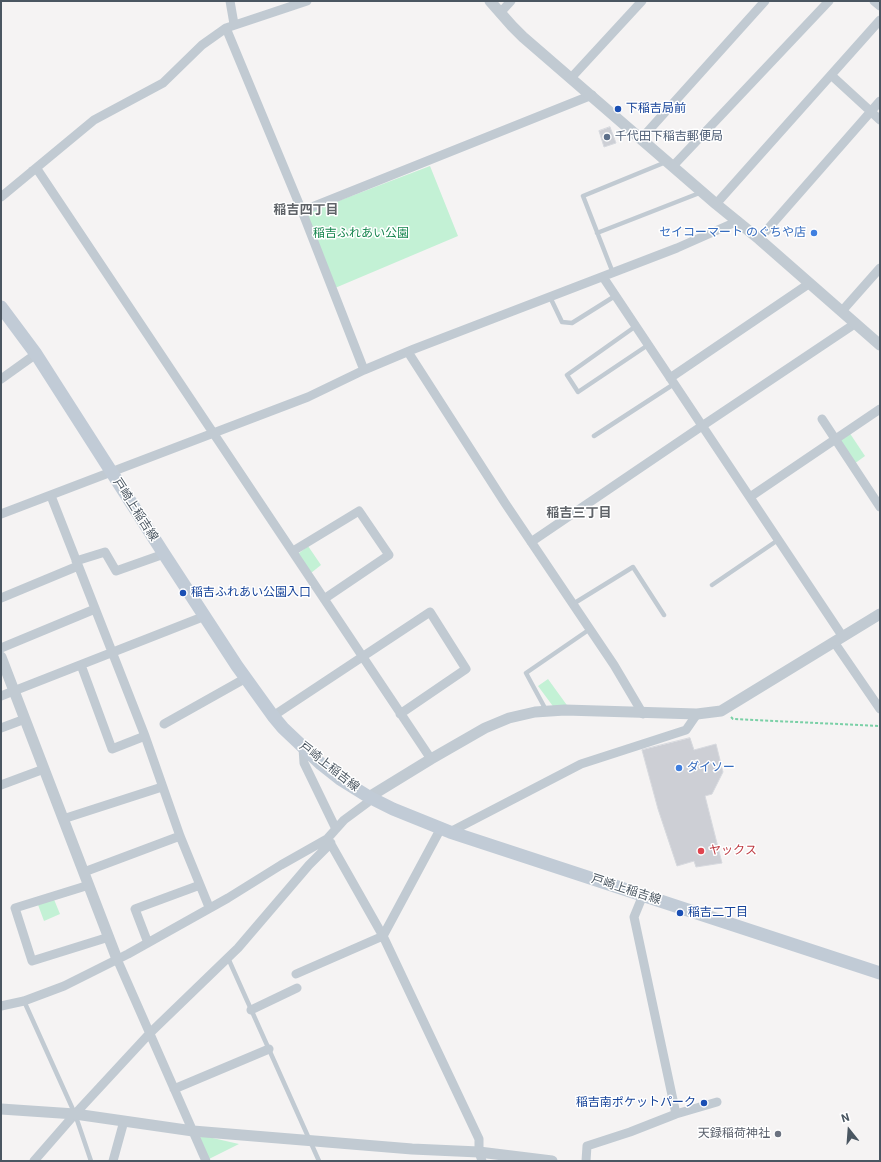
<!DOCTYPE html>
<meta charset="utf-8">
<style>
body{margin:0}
#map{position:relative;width:881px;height:1162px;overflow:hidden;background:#f5f3f3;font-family:Roboto,sans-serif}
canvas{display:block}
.frame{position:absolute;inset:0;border:2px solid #4a5661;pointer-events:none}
.north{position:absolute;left:829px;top:1110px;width:40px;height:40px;-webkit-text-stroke:3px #fff;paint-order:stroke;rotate:343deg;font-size:11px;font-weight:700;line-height:16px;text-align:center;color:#4a5661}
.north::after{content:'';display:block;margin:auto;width:14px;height:18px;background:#4a5661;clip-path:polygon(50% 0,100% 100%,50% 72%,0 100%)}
</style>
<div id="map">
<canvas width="881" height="1162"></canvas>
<div class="frame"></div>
<div class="north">N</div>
</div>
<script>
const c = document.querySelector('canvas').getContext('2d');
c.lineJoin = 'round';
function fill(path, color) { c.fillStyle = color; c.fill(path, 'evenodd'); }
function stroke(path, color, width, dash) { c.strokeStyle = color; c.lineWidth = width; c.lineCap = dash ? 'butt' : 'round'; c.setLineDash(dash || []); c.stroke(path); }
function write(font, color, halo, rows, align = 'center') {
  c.font = font + ' Roboto,"Noto Sans JP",sans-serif'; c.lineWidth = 3; c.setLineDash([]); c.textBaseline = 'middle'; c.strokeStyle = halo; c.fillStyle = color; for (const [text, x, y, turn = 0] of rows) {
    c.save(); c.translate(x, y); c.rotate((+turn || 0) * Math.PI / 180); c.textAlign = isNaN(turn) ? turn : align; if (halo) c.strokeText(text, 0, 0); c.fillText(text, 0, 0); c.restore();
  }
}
fill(new Path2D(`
 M430 166 458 236 335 288 307 213Z
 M849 432 865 456 854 464 838 440Z
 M308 546 321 565 311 573 298 554Z
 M548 679 569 708 555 709 538 686Z
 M53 897 60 914 44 921 37 902Z
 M195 1134 239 1144 207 1160Z`), '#c3f1d5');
const building = new Path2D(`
 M610 127 616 143 604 147 599 131Z
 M690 738 694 750 716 744 723 772 712 794 705 796 722 863 696 867 694 861 677 866 658 809 642 750Z`);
fill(building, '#cdcfd5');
stroke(building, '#d7d9de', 1);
stroke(new Path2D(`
 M731 717 733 719 880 726`), '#7ad0a6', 2, [3, 2]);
stroke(new Path2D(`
 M597 233 702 192
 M613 273 583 196 666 162
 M550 297 562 322 572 323 615 296
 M636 326 567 375 578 392 648 345
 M594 436 674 384
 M712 585 778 540
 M573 604 633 567 664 615
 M546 710 526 673 590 629
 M228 958 319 1161
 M24 1001 75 1114 91 1161`), '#c1cad2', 4.5);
stroke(new Path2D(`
 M230 1 234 24
 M874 1 880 6
 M500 13 511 1
 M226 28 302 211 364 370
 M831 75 880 120
 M571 78 642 1
 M641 139 765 1
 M673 166 829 1
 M32 171 37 169 431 759
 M1 197 94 120 163 83 202 45 226 28 307 1
 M716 204 880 20
 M302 211 592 95
 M759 239 880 101
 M603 277 843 637
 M842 311 880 268
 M408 352 505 503 614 665 643 714
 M670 378 810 283
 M1 379 36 354
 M822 419 880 507
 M51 496 145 736 180 836 209 907
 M750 497 880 409
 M1 514 308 397 364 370 414 349 677 248 738 221
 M531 542 702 426 856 323
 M293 551 359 511 389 555 324 599
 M76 561 105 552 116 571 164 554
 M1 598 78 566
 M834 642 880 709
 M1 648 95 609
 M81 665 112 749 145 736
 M1 696 205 616
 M273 716 430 612 466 669 400 714
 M164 724 246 678
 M1 728 25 719
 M303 748 304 763 336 829
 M1 785 44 769
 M63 819 162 787
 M450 832 581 764 686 730 697 714
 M328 839 383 936 479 1139V1152L482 1161
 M84 872 180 836
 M89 885 15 908 32 961 109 937
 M643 895 634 917 676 1114
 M148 943 135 909 200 885
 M117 959 206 1161
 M296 974 383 936 441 828
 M1 1006 24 1001 64 986 128 954 228 898 281 865 327 839 344 820 367 803 369 797
 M251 1010 297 988
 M174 1089 269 1049
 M34 1161 75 1114 150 1033 238 948 309 865 331 843
 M113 1161 124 1121
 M586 1161 587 1146 630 1132 676 1114 717 1102`), '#c1cad2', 9);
stroke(new Path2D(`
 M490 1 512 26 523 37 716 204 759 239 880 345
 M1 657 117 959
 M369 797 431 759 485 728 509 718 535 712 565 710 697 714 721 711 880 614
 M1 1109 75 1114 193 1131 412 1149 479 1152 552 1161`), '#c1cad2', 11);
stroke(new Path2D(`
 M1 307 36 354 164 554 237 666 273 716 283 728 321 764 340 779 369 797 393 809 450 832 880 973`), '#c1cbd6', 13);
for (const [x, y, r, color] of [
 [618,109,4,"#1a4fb4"],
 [607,137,4,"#5c6f8a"],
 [814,233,4,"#3f7fe0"],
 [183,593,4,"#1a4fb4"],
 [679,768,4,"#3f7fe0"],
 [701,851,4,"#e0444e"],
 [680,913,4,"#1a4fb4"],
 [704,1103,4,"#1a4fb4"],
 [778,1134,4,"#6b7280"]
]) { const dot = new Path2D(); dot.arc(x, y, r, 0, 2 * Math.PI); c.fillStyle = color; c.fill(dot); stroke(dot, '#fff', 1.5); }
write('12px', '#164399', '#fff', [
 ["下稲吉局前",626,109],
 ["稲吉ふれあい公園入口",191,593],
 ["稲吉二丁目",688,913],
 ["稲吉南ポケットパーク",696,1103,"right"]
], 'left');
write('12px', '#4e5e75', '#fff', [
 ["千代田下稲吉郵便局",615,137]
], 'left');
write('12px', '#366cbe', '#fff', [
 ["セイコーマート のぐちや店",806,233],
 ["ダイソー",687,768,"left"]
], 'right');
write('12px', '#17864f', '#fff', [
 ["稲吉ふれあい公園",361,234]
]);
write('12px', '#4a5661', '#fff', [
 ["戸崎上稲吉線",135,510,57],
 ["戸崎上稲吉線",329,767,38],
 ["戸崎上稲吉線",626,890,18]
]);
write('12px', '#be3a42', '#fff', [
 ["ヤックス",709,851]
], 'left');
write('12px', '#5b616d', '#fff', [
 ["天録稲荷神社",770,1134]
], 'right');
write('bold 13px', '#5f6368', '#fff', [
 ["稲吉四丁目",306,211],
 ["稲吉三丁目",579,514]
]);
</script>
